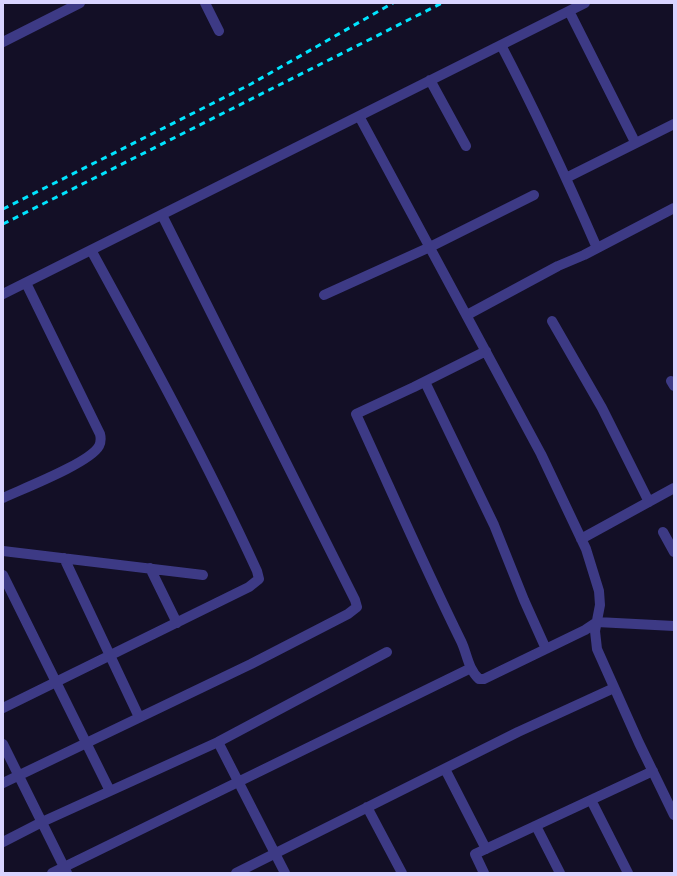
<!DOCTYPE html>
<style>
body{margin:0}
#map{position:relative;width:677px;height:876px;overflow:hidden;background:#130f26;font-family:Cabin,sans-serif}
canvas{display:block}
.frame{position:absolute;inset:0;border:4px solid #d9d4ff;pointer-events:none}
</style>
<div id="map">
<canvas width="677" height="876"></canvas>
<div class="frame"></div>
</div>
<script>
const c = document.querySelector('canvas').getContext('2d');
c.lineJoin = 'round';
function stroke(path, color, width, dash) { c.strokeStyle = color; c.lineWidth = width; c.lineCap = dash ? 'butt' : 'round'; c.setLineDash(dash || []); c.stroke(path); }
stroke(new Path2D(`
 M205 3 219 31
 M569 11 635 142
 M3 42 80 3
 M501 45C536 112 567 179 597 248
 M430 80 466 146
 M359 116 541 454 586 549 599 591 600 605 595 631 597 649 639 743 674 815
 M566 178 674 124
 M3 294 585 3
 M324 295 430 247 534 195
 M467 315 558 266 584 255 674 208
 M552 321 602 408 649 502
 M486 351 414 387 356 414C391 490 424 566 461 641 467 653 468 669 479 679H484L585 630 597 622 674 626
 M671 381 674 386
 M425 382 494 525 524 600 546 649
 M3 498C22 489 90 463 99 446 101 442 101 438 100 434L26 283
 M663 532 674 552
 M581 539 674 488
 M3 551 203 575
 M64 558 139 717
 M150 568 177 623
 M3 575 110 791
 M3 708 249 587 259 579 257 571C207 462 149 356 91 250
 M218 742 285 873
 M3 744 67 873
 M445 769 486 849
 M3 783 251 664 348 614 357 607 355 600 162 215
 M591 800 628 873
 M367 807 402 873
 M536 826 560 873
 M3 842 42 822 218 742 387 652
 M52 873 471 668
 M236 873 518 732 614 688
 M484 873 475 854 653 771`), '#3d3a85', 10);
stroke(new Path2D(`
 M3 209 251 84 393 3
 M3 224 442 3`), '#00e5ff', 3, [6, 5]);
</script>
